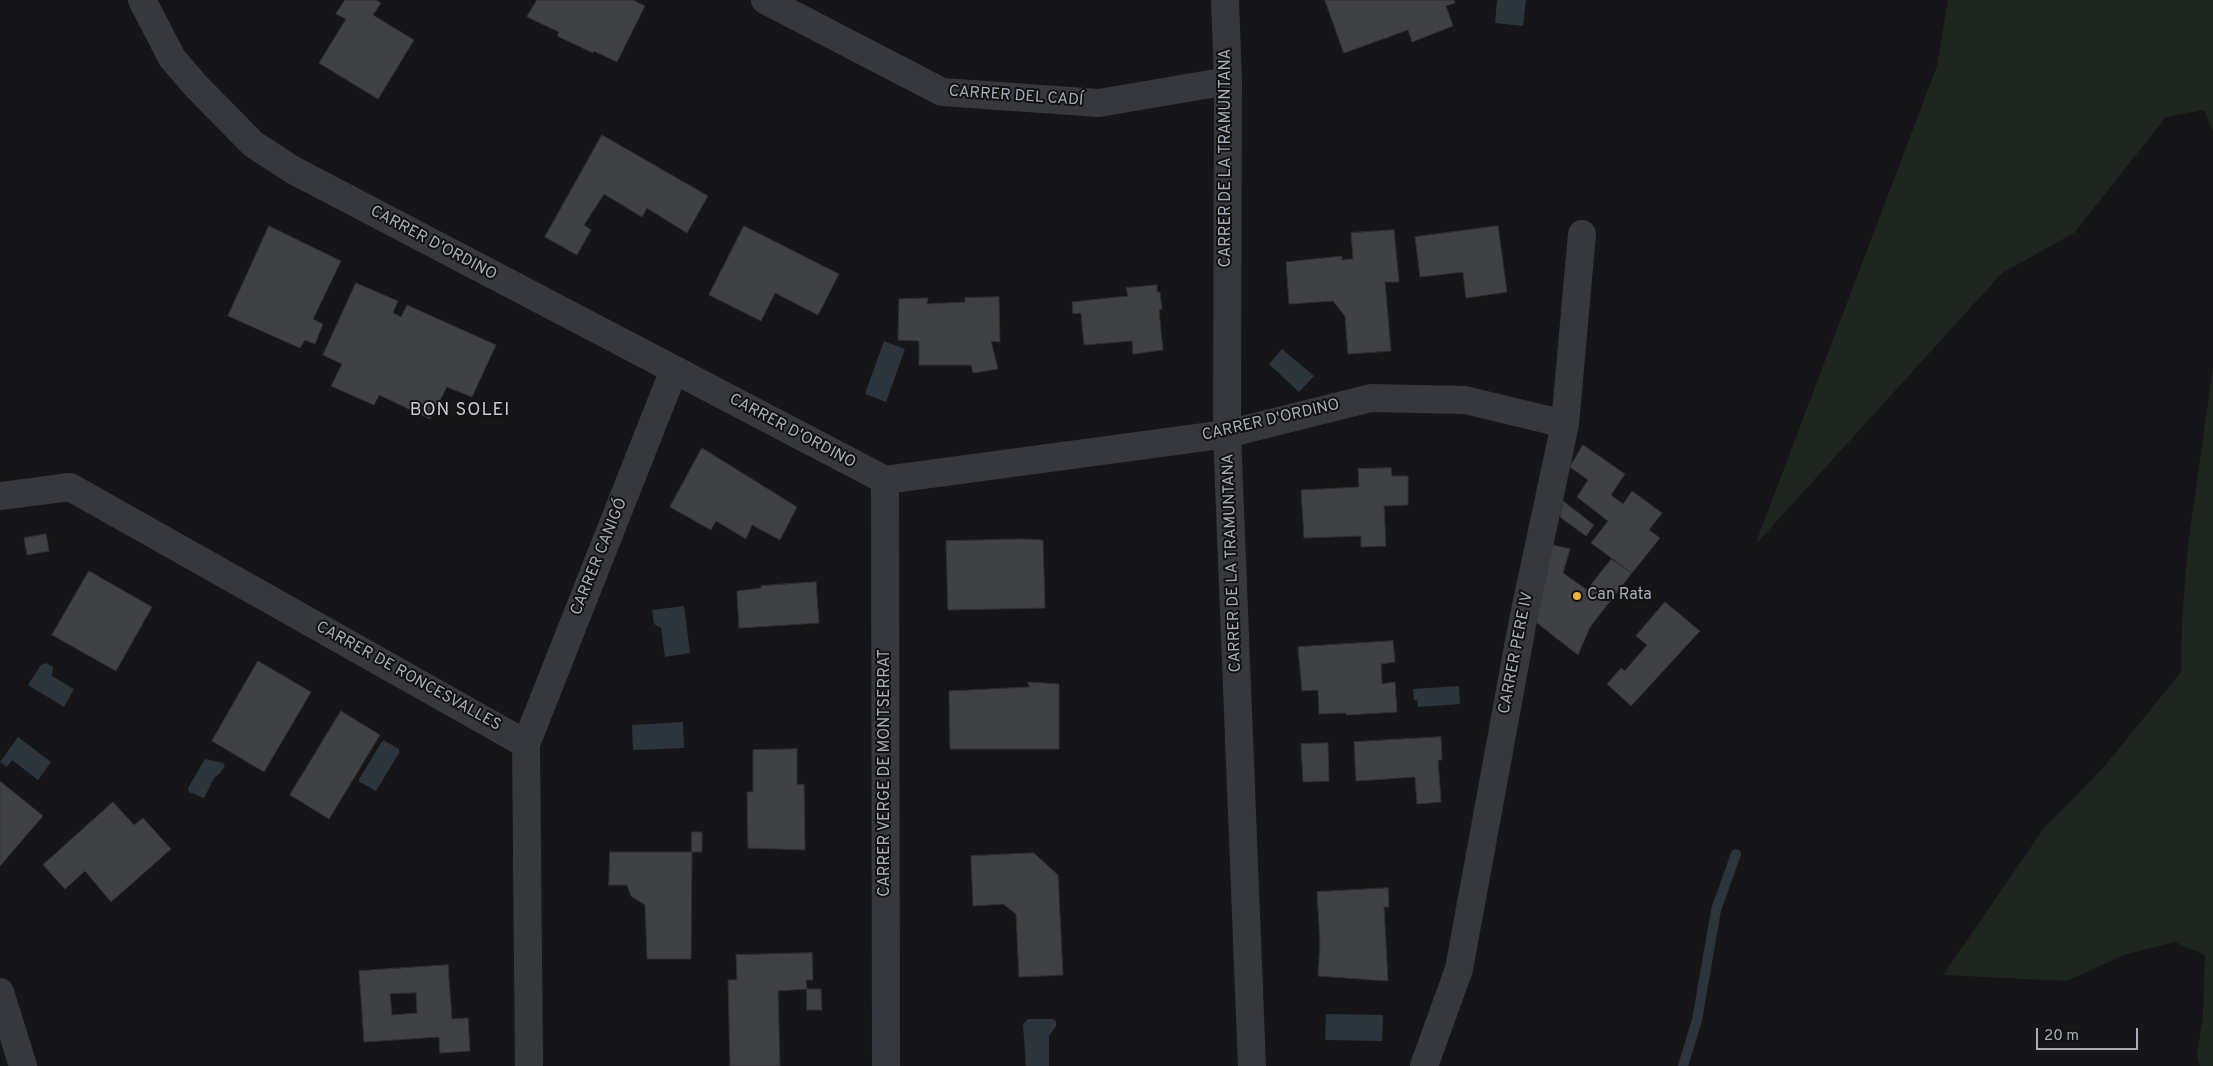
<!DOCTYPE html>
<meta charset="utf-8">
<style>
body{margin:0}
#map{position:relative;width:2213px;height:1066px;overflow:hidden;background:#161618;font-family:Overpass,sans-serif}
canvas{display:block}
.scale{position:absolute;left:2036px;top:1028px;width:102px;height:22px;box-sizing:border-box;border:2px solid #a8adb8;border-top:0;padding-left:6px;font-size:15px;line-height:18px;white-space:nowrap;color:#a8adb8;-webkit-text-stroke:4px #111113;paint-order:stroke}
</style>
<div id="map">
<canvas width="2213" height="1066"></canvas>
<div class="scale">20 m</div>
</div>
<script>
const c = document.querySelector('canvas').getContext('2d');
c.lineJoin = 'round';
function fill(path, color) { c.fillStyle = color; c.fill(path, 'evenodd'); }
function stroke(path, color, width, dash) { c.strokeStyle = color; c.lineWidth = width; c.lineCap = dash ? 'butt' : 'round'; c.setLineDash(dash || []); c.stroke(path); }
function write(font, color, halo, rows, align = 'center') {
  c.font = font + ' Overpass,sans-serif'; c.lineWidth = 4; c.setLineDash([]); c.textBaseline = 'middle'; c.strokeStyle = halo; c.fillStyle = color; for (const [text, x, y, turn = 0] of rows) {
    c.save(); c.translate(x, y); c.rotate((+turn || 0) * Math.PI / 180); c.textAlign = isNaN(turn) ? turn : align; if (halo) c.strokeText(text, 0, 0); c.fillText(text, 0, 0); c.restore();
  }
}
fill(new Path2D(`
 M1948 0H2213V131L2204 110 2166 117 2074 233 2002 273 1755 545 1937 66Z
 M2213 367V1066H2200L2197 1055 2203 1014 2205 955 2175 942 2124 955 2067 981 1943 975 2044 828 2103 768 2181 672 2182 622 2188 545Z`), '#1e261f');
fill(new Path2D(`
 M1497 0H1526L1523 26 1495 23Z
 M884 341 905 349 886 402 865 394Z
 M1282 349 1314 376 1299 392 1269 364Z
 M684 606 690 653 665 657 661 628 654 624 652 610Z
 M46 663 53 667 52 676 74 689 64 707 28 685 41 665Z
 M1459 686 1460 704 1418 707 1417 700H1414L1413 689Z
 M683 722 684 748 633 750 632 725Z
 M18 737 51 762 38 780 12 760 7 767 0 762Z
 M383 740 399 749V753L376 791 358 781Z
 M205 759 223 763 225 766 220 773 214 778 204 798 189 792 188 788Z
 M1326 1014 1383 1015 1382 1041 1325 1040Z
 M1028 1019H1053L1056 1021V1026L1049 1036V1066H1026L1023 1024Z`), '#2c353c');
stroke(new Path2D(`
 M1683 1066 1697 1020 1716 910 1736 854`), '#2c353c', 10);
const building = new Path2D(`
 M345 0H376L381 3 373 15 414 40 378 99 319 63 346 19 336 14Z
 M537 0H633L645 6 617 62 594 51 593 53 557 36 559 32 527 17Z
 M1325 0H1454L1455 3 1446 6 1453 26 1412 42 1408 30 1344 53Z
 M602 135 708 196 687 233 647 208 642 217 604 194 584 225 591 230 577 255 545 237Z
 M269 226 341 261 313 319 323 324 315 344 305 340 300 348 228 316Z
 M744 226 839 274 818 315 775 293 761 321 709 295Z
 M1498 226 1507 292 1466 298 1463 272 1420 277 1415 237Z
 M1394 230 1399 282H1385L1391 351 1348 354 1345 316 1333 301 1289 304 1286 262 1342 256V260L1353 259 1351 233Z
 M356 283 398 301 393 313 401 317 407 305 496 345 472 397 447 387 430 419 379 395 374 405 331 386 342 364 323 355Z
 M1157 285V292H1160L1162 309 1159 310 1163 350 1133 354 1132 341 1084 345 1081 313 1073 314 1072 302 1128 296 1126 288Z
 M999 297 1000 342 991 341 998 369 973 373 971 365H919V341L898 340 899 299 928 298 927 304 965 302V298Z
 M1583 445 1625 474 1611 495 1623 504 1632 491 1662 513 1649 530 1660 538 1632 573 1591 543 1608 521 1577 497 1588 480 1570 467Z
 M702 448 797 507 780 540 752 525 746 539 716 521 711 530 670 507Z
 M1391 468 1392 476H1408V505L1384 506 1386 546 1361 547V536L1304 538 1301 490 1359 487 1358 469Z
 M1563 501 1594 525 1586 536 1560 517Z
 M46 534 49 551 27 555 24 538Z
 M1023 539 1043 540 1045 608 948 610 946 541Z
 M1553 545 1570 549 1563 573 1587 590 1611 559 1632 573 1590 627 1578 655 1532 619Z
 M89 571 152 607 116 671 52 635Z
 M816 582 819 623 739 628 737 591 761 588V586Z
 M1665 602 1700 631 1631 706 1607 684 1621 668 1625 671 1647 645 1636 636Z
 M1393 641 1395 662 1381 664 1382 684 1395 682 1397 712 1346 715V713L1319 714 1318 690 1302 691 1298 647Z
 M258 661 311 692 264 772 212 741Z
 M1028 682 1059 684V749H950L949 691 1029 687Z
 M341 711 380 735 329 819 290 795Z
 M1441 737 1442 760H1438L1441 802 1417 804 1415 777 1356 781 1354 742Z
 M1328 743 1329 781 1303 782 1301 744Z
 M797 749V785L804 784 805 850 748 848 747 792H753V750Z
 M0 781 43 816 0 866Z
 M113 802 134 825 143 818 171 849 111 902 85 871 65 889 43 865Z
 M692 832H702V852H692Z
 M610 852H692L691 959H647L645 905 631 896 627 885H609Z
 M1034 853 1058 875 1063 975 1019 977 1016 914 1003 904 973 906 971 856Z
 M1388 888 1389 907H1384L1388 981 1318 976 1320 944 1317 892Z
 M812 953 813 980H806L807 989 778 991 780 1066H730L728 980H737L736 955Z
 M448 965 452 1019 468 1018 470 1051 440 1053 439 1037 364 1042 359 971ZM416 993 417 1013 392 1015 390 994Z
 M807 989H821L822 1010H807Z`);
fill(building, '#404145');
stroke(building, '#303034', 1);
stroke(new Path2D(`
 M142 0 172 58 196 86 253 144 293 170 885 480 1227 434 1371 398 1465 400 1565 424
 M765 0 942 92 1099 103 1228 81
 M1225 0 1228 81 1227 434 1252 1066
 M885 480 886 1066
 M0 496 70 487 526 744
 M0 992 23 1066
 M529 1066 526 744 674 370
 M1424 1066 1459 969 1523 620 1565 424 1582 234`), '#37383d', 28);
for (const [x, y, r, color] of [
 [1577,596,5,"#f2b134"]
]) { const dot = new Path2D(); dot.arc(x, y, r, 0, 2 * Math.PI); c.fillStyle = color; c.fill(dot); stroke(dot, '#111113', 2); }
write('16px', '#a8adb8', '#111113', [
 ["CARRER DEL CADÍ",1016,97,4],
 ["CARRER DE LA TRAMUNTANA",1227,158,-90],
 ["CARRER D'ORDINO",433,244,28],
 ["CARRER D'ORDINO",1271,421,-13],
 ["CARRER D'ORDINO",792,432,28],
 ["CARRER CANIGÓ",600,557,-68],
 ["CARRER DE LA TRAMUNTANA",1233,563,-92],
 ["CARRER PERE IV",1517,653,-79],
 ["CARRER DE RONCESVALLES",408,677,29],
 ["CARRER VERGE DE MONTSERRAT",886,773,-90]
]);
write('16px', '#a8adb8', '#111113', [
 ["Can Rata",1587,596]
], 'left');
c.letterSpacing = '1px';
write('18px', '#c9ccd4', '#111113', [
 ["BON SOLEI",460,411]
]);
c.letterSpacing = '0px';
</script>
